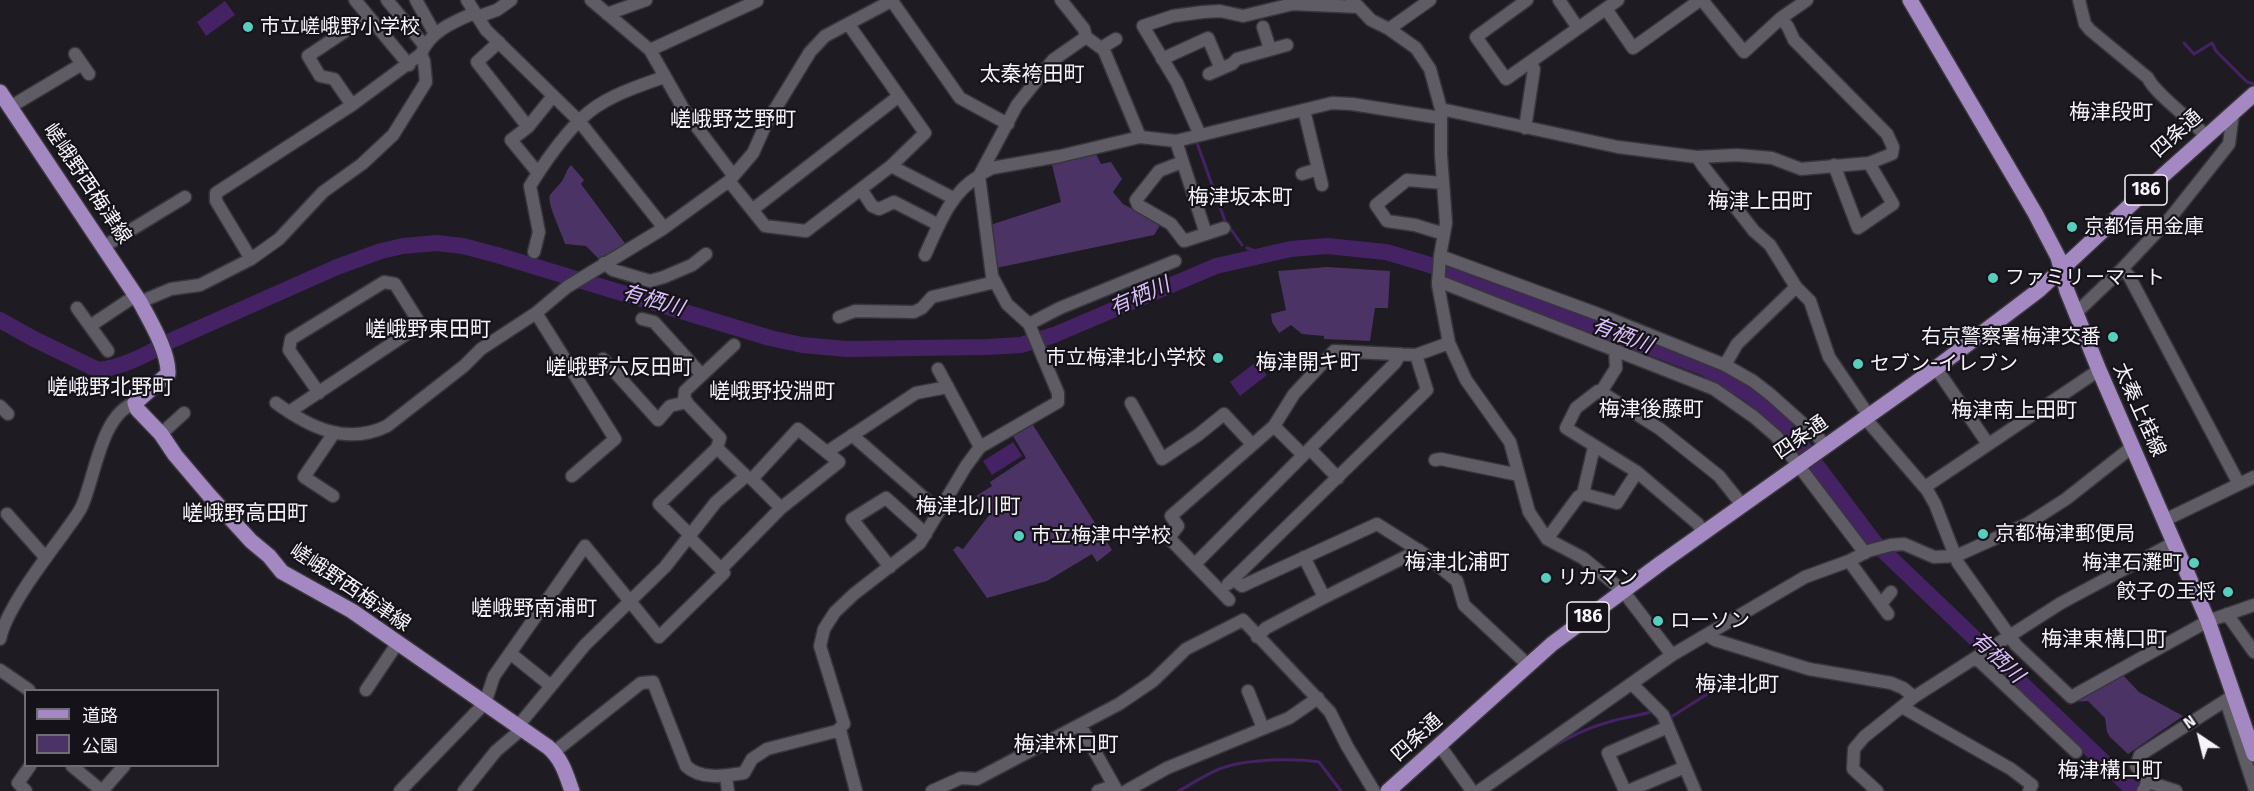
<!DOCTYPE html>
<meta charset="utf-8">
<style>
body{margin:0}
#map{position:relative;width:2254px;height:791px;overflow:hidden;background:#1e1b22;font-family:"Fira Sans","Noto Sans JP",sans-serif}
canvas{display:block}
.legend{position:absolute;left:24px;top:689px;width:195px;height:78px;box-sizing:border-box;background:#151219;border:2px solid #6f6c73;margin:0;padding:8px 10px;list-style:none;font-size:18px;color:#f6f4f9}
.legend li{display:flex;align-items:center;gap:12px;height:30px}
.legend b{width:30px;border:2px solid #6f6c73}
.north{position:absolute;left:2170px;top:707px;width:60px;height:60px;-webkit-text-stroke:4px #151219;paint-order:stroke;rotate:325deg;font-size:16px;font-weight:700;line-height:24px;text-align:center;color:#f6f4f9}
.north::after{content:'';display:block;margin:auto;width:21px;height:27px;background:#f6f4f9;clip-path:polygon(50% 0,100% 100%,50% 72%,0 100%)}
</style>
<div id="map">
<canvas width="2254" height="791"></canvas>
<ul class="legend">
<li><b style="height:8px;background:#a388c1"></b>道路</li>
<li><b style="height:16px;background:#4c3366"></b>公園</li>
</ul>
<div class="north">N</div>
</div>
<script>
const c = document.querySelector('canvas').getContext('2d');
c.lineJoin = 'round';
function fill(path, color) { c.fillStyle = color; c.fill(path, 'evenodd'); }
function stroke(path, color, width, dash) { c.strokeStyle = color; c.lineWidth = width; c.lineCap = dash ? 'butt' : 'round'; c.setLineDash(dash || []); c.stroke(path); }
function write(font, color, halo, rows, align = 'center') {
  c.font = font + ' "Fira Sans","Noto Sans JP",sans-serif'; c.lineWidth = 4.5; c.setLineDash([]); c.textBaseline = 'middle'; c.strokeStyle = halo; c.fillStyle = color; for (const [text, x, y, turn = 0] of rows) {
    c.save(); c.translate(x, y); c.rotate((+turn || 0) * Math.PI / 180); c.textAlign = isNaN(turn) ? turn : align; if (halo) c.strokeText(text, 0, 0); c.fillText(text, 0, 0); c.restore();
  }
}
fill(new Path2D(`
 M1096 154 1101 164 1111 162 1122 179 1113 192 1123 204 1161 224 1154 235 996 268 990 225 1061 202 1052 165Z
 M571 165 584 180 581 184 627 246 601 261 586 246 565 244C562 233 546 202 550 195 553 190 559 186 562 181 566 175 566 170 571 165Z
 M1327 267 1390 271 1388 308H1375L1370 341 1324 339V336L1302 334 1291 325 1279 333 1272 322 1271 314 1286 310 1278 271Z
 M1033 425 1112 550 1097 562 1092 554 1047 581 987 598 953 550 957 546 963 549 990 514 973 498 992 486 990 482 1026 458 1013 436Z
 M2120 672 2139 692 2183 716 2128 754 2110 737 2107 732 2105 718 2088 701 2071 702Z`), '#4c3366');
fill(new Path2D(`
 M225 1 235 15 206 36 197 22Z
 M1256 362 1267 375 1240 396 1230 382Z
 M1013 442 1022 456 992 475 983 461Z`), '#452264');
stroke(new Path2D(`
 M2184 43 2194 54 2212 43 2216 51 2247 82 2254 84
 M1197 143 1225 221 1242 245
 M1247 248 1264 254
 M1668 719 1726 682 1740 677
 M1537 757C1559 742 1583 729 1609 722 1624 717 1639 716 1654 711L1660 724 1663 722
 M1179 791C1193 783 1209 772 1225 767 1250 759 1294 758 1319 762L1341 791`), '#452264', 3);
stroke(new Path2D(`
 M0 320 34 339 98 370C123 367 147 355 168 342L337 267 381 251 403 246 437 243 463 246 497 255 770 338 802 345 846 349 987 347 1021 345 1054 335 1216 266 1291 249 1327 246 1386 252 1447 270 1705 368 1749 394 1773 414 1802 446 1875 543 2130 787 2138 791`), '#452264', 16);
const minor = new Path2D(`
 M355 0 409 65
 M387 0 424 45
 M416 0 435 34
 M467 0 486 30 579 121 664 228
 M591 0 650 50 684 110 733 175
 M1352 0 1371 20 1389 29 1416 48 1430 69 1441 109V155L1446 223 1440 256 1438 285 1449 343 1466 380 1510 442 1529 512 1547 539 1583 558 1623 591 1672 655
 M1527 0 1476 37 1506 79 1618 0
 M1559 0 1578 28
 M1702 0 1744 52 1781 18 1807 0
 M2079 0 2085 24 2090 30 2148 78C2154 93 2192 120 2206 136
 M892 1 960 98 1008 124
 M1606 9 1633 48 1700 0
 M607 14 646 0
 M477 17 497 10 511 0
 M1263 27 1270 49
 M1389 29 1430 0
 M1086 37 1101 48 1116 39
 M499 42 477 62 528 127
 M1103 48 1140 137
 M650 50 757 1 756 0
 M75 54 89 74
 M1162 59 1208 38 1221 69
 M1209 74 1232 64 1237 59 1287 45
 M352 105 334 79 320 76 308 56 368 16
 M10 107 82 64
 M1441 109 1618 147 1697 157 1737 155 1772 158 1801 169 1869 163 1892 154 1893 147 1887 134 1794 40 1788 27 1781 18
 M1304 110 1322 185
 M2233 113 2229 144 2171 217 2122 269 2129 276 2239 484
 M1525 128 1534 69 1530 62
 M1200 135 1177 83 1143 26 1173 16 1203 12 1220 11 1243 16 1293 4 1359 7
 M1176 141 1206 234
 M1697 157 1703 166 1754 231 1770 245 1796 287 1810 301 1829 357 1869 416
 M1182 162 1159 171 1136 200 1138 205 1171 224 1184 241 1224 228
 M1834 165 1858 228 1893 204 1869 163
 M891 166 953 198
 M538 173 511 140 528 127 553 96
 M981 174 992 168 1060 156 1140 137 1176 141 1332 103 1352 104 1441 118
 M1302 174 1318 169
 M729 181 765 226 806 231 891 166 925 133 849 25
 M1443 183 1407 180 1376 205 1387 221 1415 225 1444 234
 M861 189 872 206 879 209 894 202 939 225
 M752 210 899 96
 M103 247 185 197
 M534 252 539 232 530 186C542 166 564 135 581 119 603 97 636 87 664 77
 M925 255C939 225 950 193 979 176L1017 105 1053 60 1086 37 1084 29 1061 0
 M1440 256 1598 314 1725 365 1753 381 1771 395 1819 438 1825 447
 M251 259 216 201V193L352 105 421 54C429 32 453 22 474 13
 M604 263 613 270 650 281 664 277 692 265 706 254
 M1438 281 1714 389 1754 417 1776 436 1865 553
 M140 302 171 289 200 285 251 259 279 239 323 192 362 164 393 135 426 82 424 61 421 54
 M77 308 108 351
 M536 313 615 439 572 476
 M2076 313 2122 269
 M839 317 855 311 914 312 922 308 932 297 995 282
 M642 319 654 322 702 375
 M1029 324 1060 308 1175 261
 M90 326 135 296
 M603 359 658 420 670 406 687 402
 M1725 365 1737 344 1796 287
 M1936 368 1988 444
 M938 369 980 447
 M1601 392 1616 368 1615 349
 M276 403C309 427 346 446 387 426L464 366 481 349 536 313 567 287 664 228 729 181 753 153 766 124 810 52 825 36 893 0
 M1131 403 1162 459 1198 435 1224 414 1252 444
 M0 406 8 414
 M289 412 417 327V319L395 284 384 282 291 339 289 350 319 393
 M1865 418 1927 490 1935 504 1958 563 2009 635 2016 645 2071 697 2208 621 2254 605
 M1274 426 1303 455
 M161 434 184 413
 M852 435 939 511
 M717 448 746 476
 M1310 449 1338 478
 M827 452 916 393 948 387
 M1435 460 1441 459 1519 475
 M1925 487 2099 370
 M1583 494 1617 503 1637 472
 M333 496 304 477 334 433
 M7 514 46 558
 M2165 520 2254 477
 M1703 534 1698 524 1637 472 1566 428 1576 408 1598 391 1601 392 1660 429 1719 476 1743 506
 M690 535 659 504 717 448 720 438 684 400 685 391 734 345
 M689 537 721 569
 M1547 539 1578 497 1583 494 1594 447
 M1304 557 1324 597
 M1849 561 1888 614
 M1195 564 1395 363 1400 354
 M890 567 852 519 886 498 926 534
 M1233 579 1242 586 1377 524 1423 553 1457 581 1464 605 1528 665
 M1228 584 1427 390 1416 355
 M1229 600 1169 538 1178 526 1171 516 1274 426 1294 394 1334 351 1416 355 1449 343
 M1881 604 1891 592
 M2227 614 2254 652
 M1707 635 1715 640 1809 669 1891 683 1903 688 1914 697
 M1257 637 1266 628 1321 599 1419 550
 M0 639C6 609 45 559 64 533 70 524 78 515 82 506 95 477 101 414 135 403
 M510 653 551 686
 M1976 658 2076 752
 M0 670 29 690
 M1632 684 1663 715 1695 791
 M366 690 397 644
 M1248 691 1263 728
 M2226 701 2254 787
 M1902 707 2011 769 2032 785 2029 791
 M1080 725 1117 791
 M518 726 585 645 665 567 716 502 746 476 752 479
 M840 730 856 791
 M1440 746 1472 791
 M554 752 641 683 653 682 686 766C701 780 724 776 744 773L752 759 767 749 837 731 844 724 820 646 824 629 835 612 854 594 920 543 966 466 980 447 1058 402V393L1029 324 1007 304 992 276 979 176
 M72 766 102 791
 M726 776 728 791
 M2148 782 2176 791
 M26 791 18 783 30 766
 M102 791 124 766
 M400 791 485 703 494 676 585 546 659 637 724 573 721 569 781 508 839 462 798 429 752 479 781 508
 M464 791 496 751 522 729
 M932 791 961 778 977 779 1119 704 1153 681 1186 649 1243 620 1330 712 1347 746 1374 791
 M1098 791 1114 786
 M1126 791 1167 768 1289 718 1318 698
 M1479 791 1672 655 1805 577 1849 561 1868 551 1891 545 1904 544 1934 557 1956 556 2027 524 2066 499 2132 447
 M1625 791 1608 753 1668 727
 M1628 791 1685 767
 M1877 791 1853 769 1854 749 1864 737 1914 697 2061 603 2175 542
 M2143 791 2148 782 2136 766 2140 755 2234 695`);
const major = new Path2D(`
 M1910 0 2035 213 2058 257 2067 291 2099 370 2208 621 2254 754
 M0 92 140 302C150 321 169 352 168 374L135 403 137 409 161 434 175 455 209 495 251 541 269 556 282 572 352 611 548 747C562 759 566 774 572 791
 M1388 791 1552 644 1661 563 1936 368 2039 290 2139 197 2254 94`);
stroke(minor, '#38363b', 15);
stroke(major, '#38363b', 18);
stroke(minor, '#605c65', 12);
stroke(major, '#a388c1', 15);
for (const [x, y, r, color] of [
 [248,27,6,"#58cebf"],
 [2072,227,6,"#58cebf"],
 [1993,278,6,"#58cebf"],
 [2113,337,6,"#58cebf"],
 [1218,358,6,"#58cebf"],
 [1858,364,6,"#58cebf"],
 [1983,534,6,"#58cebf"],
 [1019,536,6,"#58cebf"],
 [2194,563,6,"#58cebf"],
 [1546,578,6,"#58cebf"],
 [2228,592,6,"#58cebf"],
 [1658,621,6,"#58cebf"]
]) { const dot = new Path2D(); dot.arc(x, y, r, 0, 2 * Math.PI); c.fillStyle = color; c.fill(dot); stroke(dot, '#151219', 2); }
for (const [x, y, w] of [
 [2146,190,42],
 [1588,617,42]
]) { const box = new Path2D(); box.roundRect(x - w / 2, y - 15, w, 30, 4.5); c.fillStyle = '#151219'; c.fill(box); stroke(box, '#f6f4f9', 1.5); }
write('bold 18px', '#f6f4f9', null, [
 ["186",2146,190],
 ["186",1588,617]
]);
write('20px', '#f6f4f9', '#151219', [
 ["市立嵯峨野小学校",260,27],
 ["京都信用金庫",2084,227],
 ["ファミリーマート",2005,278],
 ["右京警察署梅津交番",2101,337,"right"],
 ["市立梅津北小学校",1206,358,"right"],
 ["セブン-イレブン",1870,364],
 ["京都梅津郵便局",1995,534],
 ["市立梅津中学校",1031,536],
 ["梅津石灘町",2182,563,"right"],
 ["リカマン",1558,578],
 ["餃子の王将",2216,592,"right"],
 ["ローソン",1670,621]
], 'left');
write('20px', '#f6f4f9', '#151219', [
 ["四条通",2177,134,-42],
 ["嵯峨野西梅津線",87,184,56],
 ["太秦上桂線",2139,410,66],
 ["四条通",1801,438,-35],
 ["嵯峨野西梅津線",350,588,34],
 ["四条通",1417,738,-42]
]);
write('21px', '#f6f4f9', '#151219', [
 ["太秦袴田町",1032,75],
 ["梅津段町",2111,113],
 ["嵯峨野芝野町",733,120],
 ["梅津坂本町",1240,198],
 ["梅津上田町",1760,202],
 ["嵯峨野東田町",428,330],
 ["梅津開キ町",1308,363],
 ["嵯峨野六反田町",619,368],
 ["嵯峨野北野町",110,388],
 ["嵯峨野投淵町",772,392],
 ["梅津後藤町",1651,410],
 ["梅津南上田町",2014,411],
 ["梅津北川町",968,507],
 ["嵯峨野高田町",245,514],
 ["梅津北浦町",1457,563],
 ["嵯峨野南浦町",534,609],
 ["梅津東構口町",2104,640],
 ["梅津北町",1737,685],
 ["梅津林口町",1066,745],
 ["梅津構口町",2110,771]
]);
write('italic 21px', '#d9bef9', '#151219', [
 ["有栖川",1140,297,-24],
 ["有栖川",653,301,16],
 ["有栖川",1622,336,21],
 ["有栖川",1997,658,43]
]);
</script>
